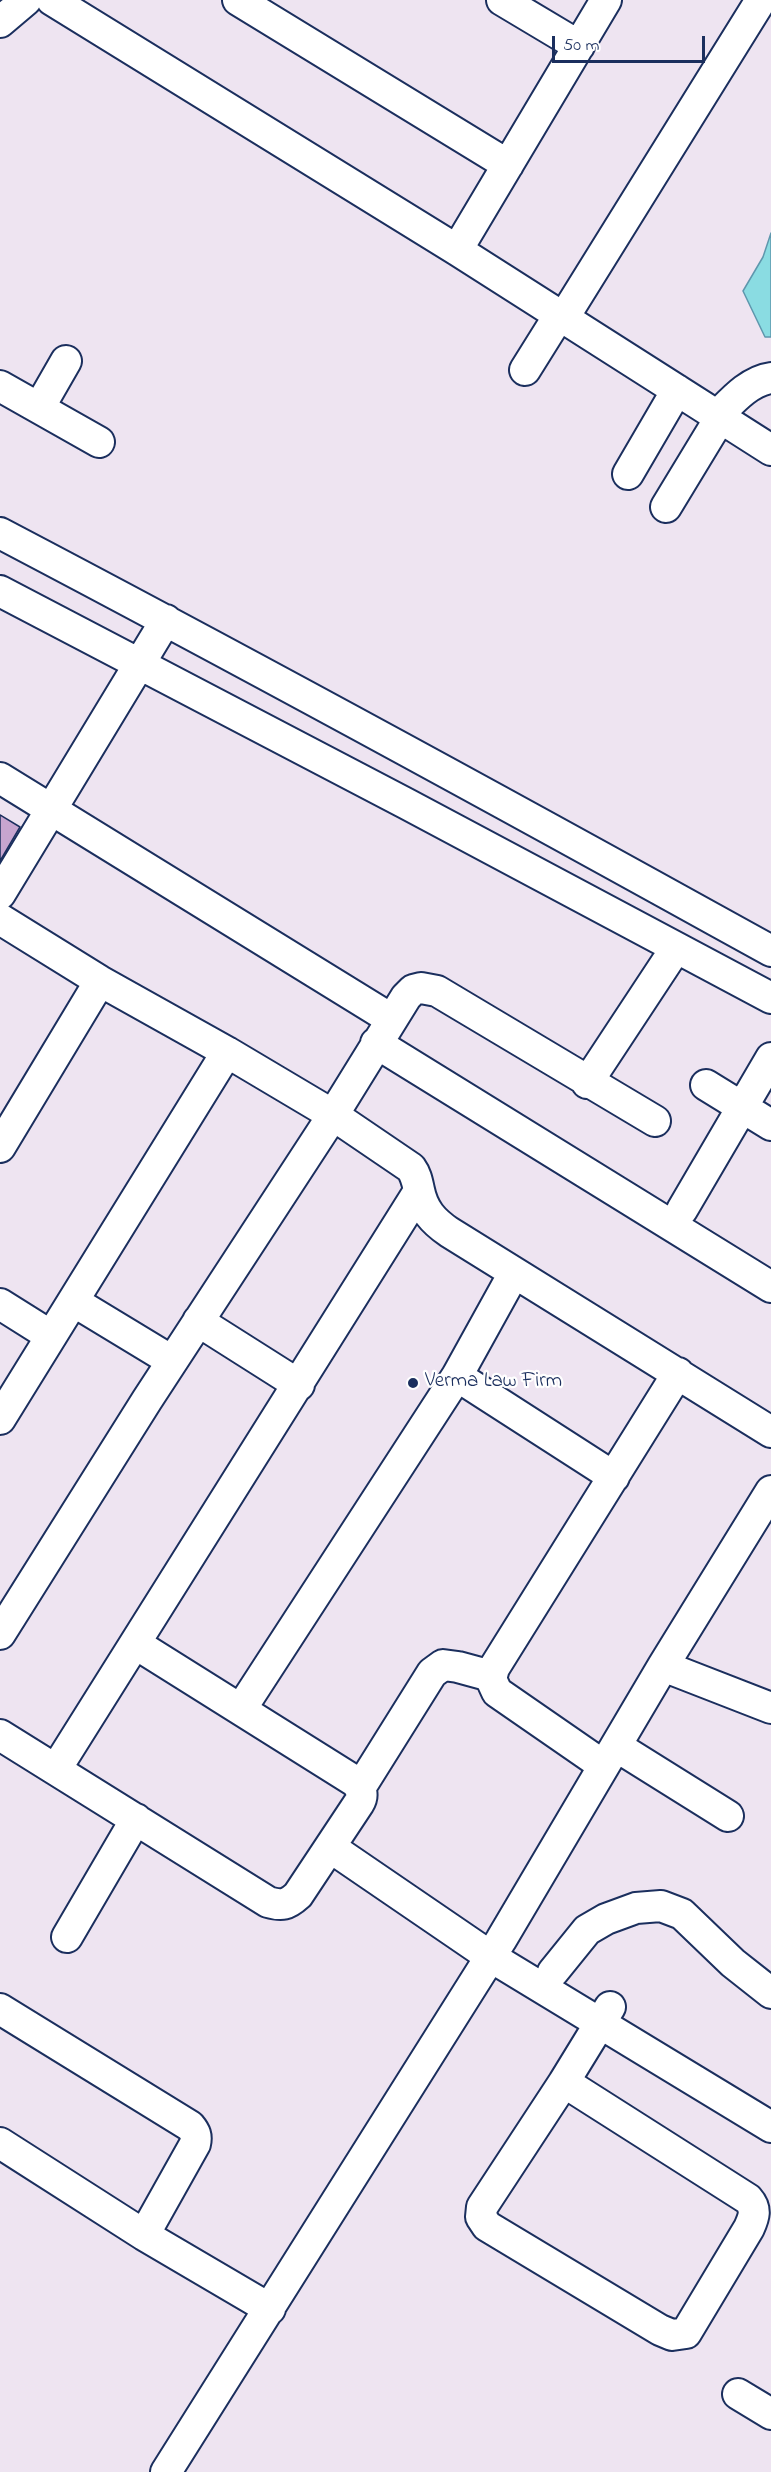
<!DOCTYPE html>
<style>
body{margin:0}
#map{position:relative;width:771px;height:2472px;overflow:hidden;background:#eee4f1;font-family:"Indie Flower",sans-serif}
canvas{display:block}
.scale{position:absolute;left:552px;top:36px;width:153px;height:27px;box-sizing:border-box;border:3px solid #1b2f5e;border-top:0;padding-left:8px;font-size:18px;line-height:21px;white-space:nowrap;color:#1b2f5e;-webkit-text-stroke:4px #fff;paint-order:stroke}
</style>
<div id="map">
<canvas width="771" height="2472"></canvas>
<div class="scale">50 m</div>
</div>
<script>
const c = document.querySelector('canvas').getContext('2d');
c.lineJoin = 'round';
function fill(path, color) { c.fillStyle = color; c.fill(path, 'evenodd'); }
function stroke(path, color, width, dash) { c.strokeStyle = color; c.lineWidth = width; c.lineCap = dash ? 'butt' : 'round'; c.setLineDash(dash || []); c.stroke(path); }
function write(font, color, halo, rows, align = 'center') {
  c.font = font + ' "Indie Flower",sans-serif'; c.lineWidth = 4.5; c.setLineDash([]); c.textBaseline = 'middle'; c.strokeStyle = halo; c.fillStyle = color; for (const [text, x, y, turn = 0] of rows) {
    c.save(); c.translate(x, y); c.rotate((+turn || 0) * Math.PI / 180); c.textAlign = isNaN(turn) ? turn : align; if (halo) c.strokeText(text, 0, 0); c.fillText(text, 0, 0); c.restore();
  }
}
const water = new Path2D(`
 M771 233V337H765L743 291 763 257Z`);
fill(water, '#8adce2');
stroke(water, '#5e97ad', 1.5);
const building = new Path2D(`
 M0 815 20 827 0 861Z`);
fill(building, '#c7a5cf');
stroke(building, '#1b2f5e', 1.5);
const minor = new Path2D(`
 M52 0 457 250 771 450
 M238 0 508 165
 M502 0 579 46
 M0 22 26 0
 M457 250 606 0
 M564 317 761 0
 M525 370 560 314
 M0 386 99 442
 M39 408 66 361
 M717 416C732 401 749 381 771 378
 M628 474 677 390
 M666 507 720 418
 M0 533C259 669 515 809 771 951
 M0 591 407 804 771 998
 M0 778 391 1019
 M0 894 166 620
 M0 919 100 981 227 1052 333 1115 411 1168C416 1175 417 1181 419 1190 423 1210 433 1221 449 1232L771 1432
 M376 1043 771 1287
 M587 1083 676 948
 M706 1085 771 1125
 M0 1147 100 981
 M682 1210 771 1058
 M73 1301 172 1361
 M0 1304 51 1336
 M198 1321 299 1385
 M457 1376 614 1477
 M0 1419 227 1052
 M0 1634 147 1400 333 1115 406 997 413 990 421 988 437 991 655 1121
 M663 1666 771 1708
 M241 1709 457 1376 514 1273
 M0 1735 268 1902C282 1906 287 1905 298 1895L359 1803C364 1795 361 1789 356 1782L136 1644
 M616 1746 728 1816
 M604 1766 497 1692 491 1679 494 1668 678 1373
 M56 1769 419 1191
 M360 1788 432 1673 443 1665 458 1667 491 1676
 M330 1847 491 1957 771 2127
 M67 1937 136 1819
 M553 1972 587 1930 606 1919 636 1908 661 1906 682 1914 733 1963 771 1993
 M0 2009 190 2126C195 2132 197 2136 195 2144L144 2235
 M564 2082 482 2207 481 2217 487 2226 660 2330 672 2335 686 2333 749 2228C754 2217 757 2209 748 2199L564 2082 610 2007
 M0 2143 144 2235 270 2309
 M738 2394 771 2414
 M166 2472 501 1940 663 1666 771 1491`);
stroke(minor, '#1b2f5e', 34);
stroke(minor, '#fff', 30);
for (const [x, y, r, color] of [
 [413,1383,6,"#1b2f5e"]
]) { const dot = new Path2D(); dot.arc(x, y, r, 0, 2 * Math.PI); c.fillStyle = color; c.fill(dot); stroke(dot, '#fff', 2); }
write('21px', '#1b2f5e', '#fff', [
 ["Verma Law Firm",425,1383]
], 'left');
</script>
